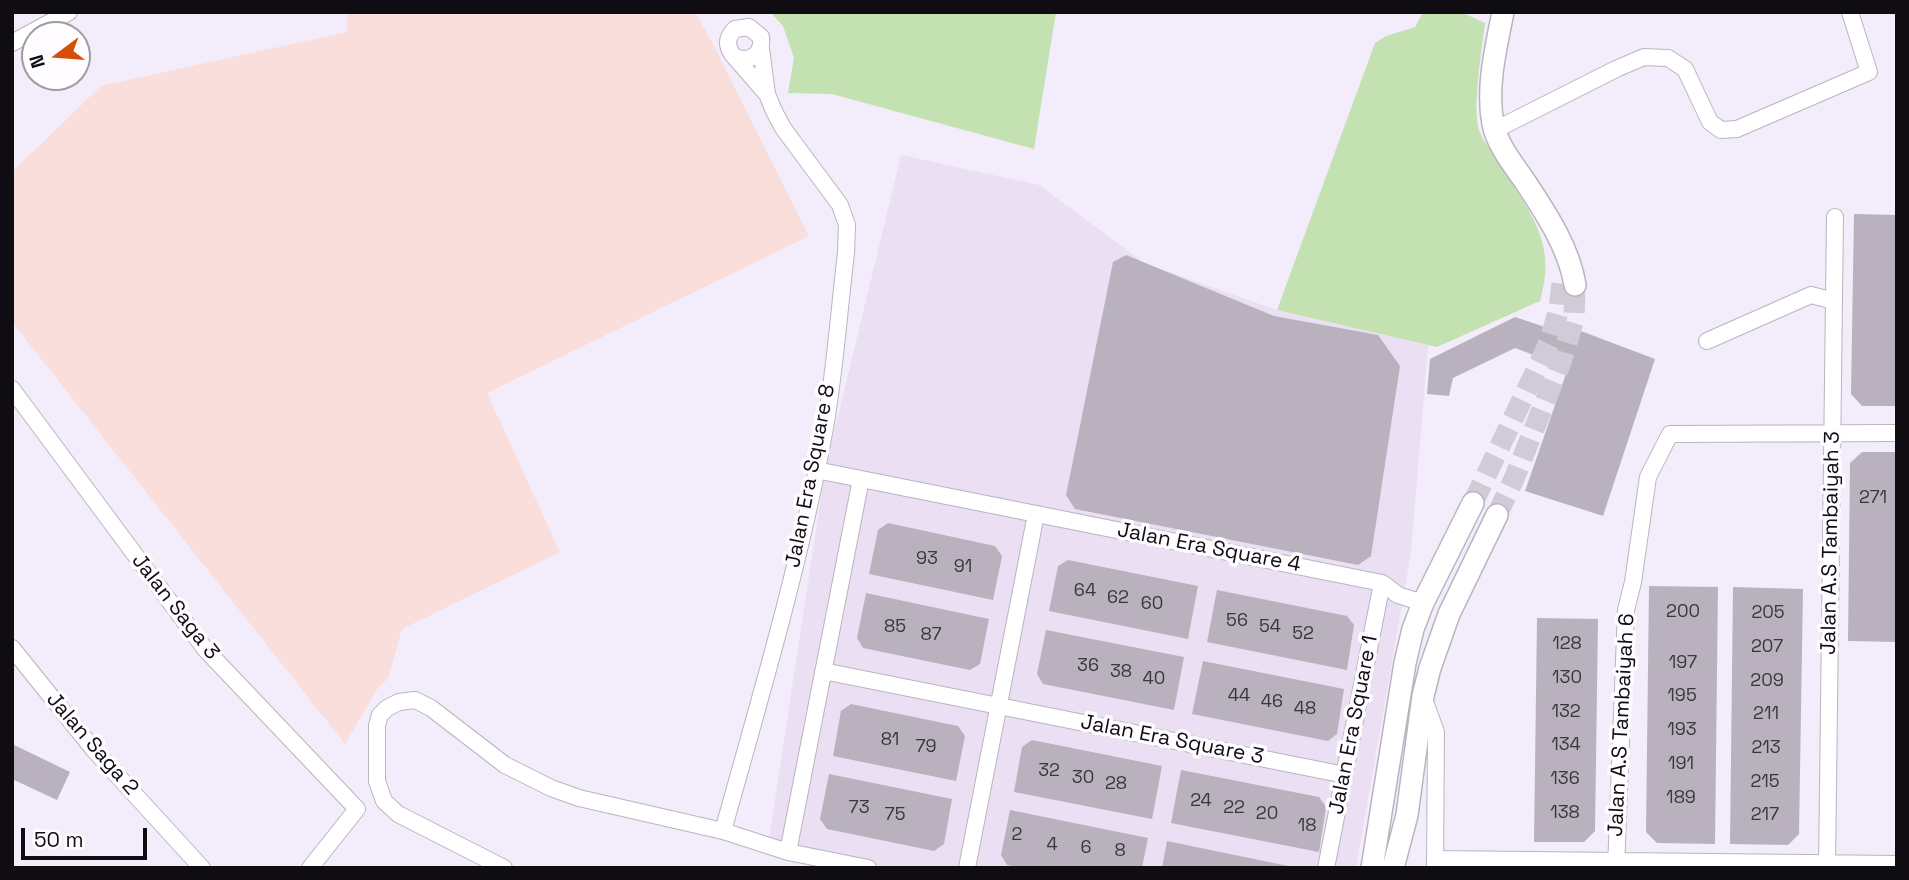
<!DOCTYPE html>
<style>
body{margin:0}
#map{position:relative;width:1909px;height:880px;overflow:hidden;background:#f3ecfa;font-family:"Space Grotesk",sans-serif}
canvas{display:block}
.frame{position:absolute;inset:0;border:14px solid #0f0d11;pointer-events:none}
.north{position:absolute;left:21px;top:21px;width:70px;height:70px;box-sizing:border-box;background:#fefcff;border:2px solid #9e9ca0;border-radius:50%;rotate:254deg;font-size:19px;font-weight:700;line-height:28px;text-align:center;color:#0f0d11}
.north::after{content:'';display:block;margin:auto;width:24px;height:32px;background:#d44f07;clip-path:polygon(50% 0,100% 100%,50% 72%,0 100%)}
.scale{position:absolute;left:21px;top:828px;width:126px;height:32px;box-sizing:border-box;border:4px solid #0f0d11;border-top:0;padding-left:9px;font-size:21px;line-height:24px;white-space:nowrap;color:#0f0d11;-webkit-text-stroke:5px #fefcff;paint-order:stroke}
</style>
<div id="map">
<canvas width="1909" height="880"></canvas>
<div class="frame"></div>
<div class="north">N</div>
<div class="scale">50 m</div>
</div>
<script>
const c = document.querySelector('canvas').getContext('2d');
c.lineJoin = 'round';
function fill(path, color) { c.fillStyle = color; c.fill(path, 'evenodd'); }
function stroke(path, color, width, dash) { c.strokeStyle = color; c.lineWidth = width; c.lineCap = dash ? 'butt' : 'round'; c.setLineDash(dash || []); c.stroke(path); }
function write(font, color, halo, rows, align = 'center') {
  c.font = font + ' "Space Grotesk",sans-serif'; c.lineWidth = 7; c.setLineDash([]); c.textBaseline = 'middle'; c.strokeStyle = halo; c.fillStyle = color; for (const [text, x, y, turn = 0] of rows) {
    c.save(); c.translate(x, y); c.rotate((+turn || 0) * Math.PI / 180); c.textAlign = isNaN(turn) ? turn : align; if (halo) c.strokeText(text, 0, 0); c.fillText(text, 0, 0); c.restore();
  }
}
fill(new Path2D(`
 M901 155 1039 185 1144 263 1277 310 1428 345 1411 552 1356 868H870L768 846 825 471Z`), '#eadff3');
fill(new Path2D(`
 M347 12H695L713 44 809 236 487 393 560 552 402 629 388 679 379 686 345 744 12 322V172L101 86 347 32Z`), '#f9dedc');
fill(new Path2D(`
 M770 12H1056L1034 149 832 94 788 93 794 58 783 26Z
 M1423 12H1461L1485 23C1482 47 1472 109 1479 130 1482 140 1491 150 1496 158 1525 208 1559 239 1540 301L1437 347 1277 310 1375 43 1386 36 1415 27Z`), '#c4e1b2');
fill(new Path2D(`
 M1854 214 1897 215V406H1862L1851 394Z
 M1126 255 1274 316 1378 335 1400 366 1371 556 1358 565 1075 509 1066 495 1113 262Z
 M1515 317 1578 338 1581 331 1655 359 1603 516 1525 491 1568 368 1515 348 1453 378 1449 396 1427 394 1430 359Z
 M1862 452H1897V642L1848 641 1850 463Z
 M888 523 995 546 1002 556 993 600 869 574 878 530Z
 M1068 560 1198 586 1188 639 1049 611 1058 566Z
 M1649 586 1718 587 1715 844 1657 843 1646 832Z
 M1733 587 1803 589 1799 834 1788 845 1730 844Z
 M1217 590 1347 616 1354 625 1347 670 1207 642Z
 M866 593 989 619 980 664 970 670 863 648 857 638Z
 M1537 618 1598 619 1595 831 1584 842H1534Z
 M1046 630 1184 657 1174 710 1043 684 1037 674Z
 M1203 661 1344 689 1337 734 1328 741 1192 714Z
 M851 704 958 726 965 736 956 781 833 756 841 711Z
 M1032 740 1162 766 1152 819 1014 792 1022 747Z
 M12 744 70 772 57 800 12 779Z
 M1181 770 1319 797 1326 807 1319 852 1171 823Z
 M829 774 952 799 944 844 934 851 827 829 820 819Z
 M1010 810 1148 838 1142 868H1023L1007 865 1001 855Z
 M1167 841 1293 867V868H1162Z`), '#b9b2be');
stroke(new Path2D(`
 M1473 503 1549 343 1559 309 1562 283
 M1497 515 1514 479 1561 362 1574 319 1575 285`), '#d1cbd7', 21, [21, 10]);
const street = new Path2D(`
 M12 43 69 12
 M738 58C753 62 763 52 761 37L749 27 735 29C727 37 726 45 732 54L765 92
 M1495 130 1616 69 1644 57 1668 58 1685 69 1710 122 1721 130 1737 129 1869 72 1850 12
 M1707 341 1811 295 1834 301
 M12 389 205 649 357 809 310 868
 M816 470 1382 583 1398 595 1423 603
 M12 648 94 750 202 868
 M823 671 1345 775
 M1424 699 1436 732 1435 868
 M723 831C760 698 800 564 825 428 835 370 839 311 846 253L847 225 840 205 783 128 774 111 767 94 761 48
 M788 852 861 479
 M1435 859 1897 864
 M504 868 398 814 384 801 377 781V725L380 715 387 708 399 702 415 700 431 708 505 765 551 788 579 798 723 831 788 852 868 868
 M967 868 1036 514
 M1326 868 1382 583
 M1616 868 1626 610 1633 582 1648 477 1670 434 1897 433
 M1827 868 1835 217`);
const secondary = new Path2D(`
 M1503 12C1496 48 1486 87 1493 124 1497 144 1512 163 1524 180 1545 212 1569 247 1575 285
 M1372 868 1405 663 1413 629 1423 603 1473 503
 M1393 868 1407 815 1423 696 1430 668 1449 614 1497 515`);
stroke(street, '#bab4c0', 18);
stroke(secondary, '#bab4c0', 24);
stroke(street, '#fff', 16);
stroke(secondary, '#fff', 21);
write('18px', '#3a363c', null, [
 ["271",1873,498],
 ["93",927,559],
 ["91",963,567],
 ["64",1085,591],
 ["62",1118,598],
 ["60",1152,604],
 ["200",1683,612],
 ["205",1768,613],
 ["56",1237,621],
 ["85",895,627],
 ["54",1270,627],
 ["52",1303,634],
 ["87",931,635],
 ["128",1567,644],
 ["207",1767,647],
 ["197",1683,663],
 ["36",1088,666],
 ["38",1121,672],
 ["130",1567,678],
 ["40",1154,679],
 ["209",1767,681],
 ["44",1239,696],
 ["195",1682,696],
 ["46",1272,702],
 ["48",1305,709],
 ["132",1566,712],
 ["211",1766,714],
 ["193",1682,730],
 ["81",890,740],
 ["134",1566,745],
 ["79",926,747],
 ["213",1766,748],
 ["191",1681,764],
 ["32",1049,771],
 ["30",1083,778],
 ["136",1565,779],
 ["215",1765,782],
 ["28",1116,784],
 ["189",1681,798],
 ["24",1201,801],
 ["73",859,808],
 ["22",1234,808],
 ["138",1565,813],
 ["20",1267,814],
 ["75",895,815],
 ["217",1765,815],
 ["18",1307,826],
 ["2",1017,835],
 ["4",1052,845],
 ["6",1086,848],
 ["8",1120,851]
]);
write('21px', '#0f0d11', '#fefcff', [
 ["Jalan Era Square 8",811,476,-79],
 ["Jalan A.S Tambaiyah 3",1831,543,-89],
 ["Jalan Era Square 4",1209,548,11],
 ["Jalan Saga 3",175,607,52],
 ["Jalan Era Square 1",1354,725,-79],
 ["Jalan A.S Tambaiyah 6",1622,725,-87],
 ["Jalan Era Square 3",1172,740,11],
 ["Jalan Saga 2",92,744,49]
]);
</script>
